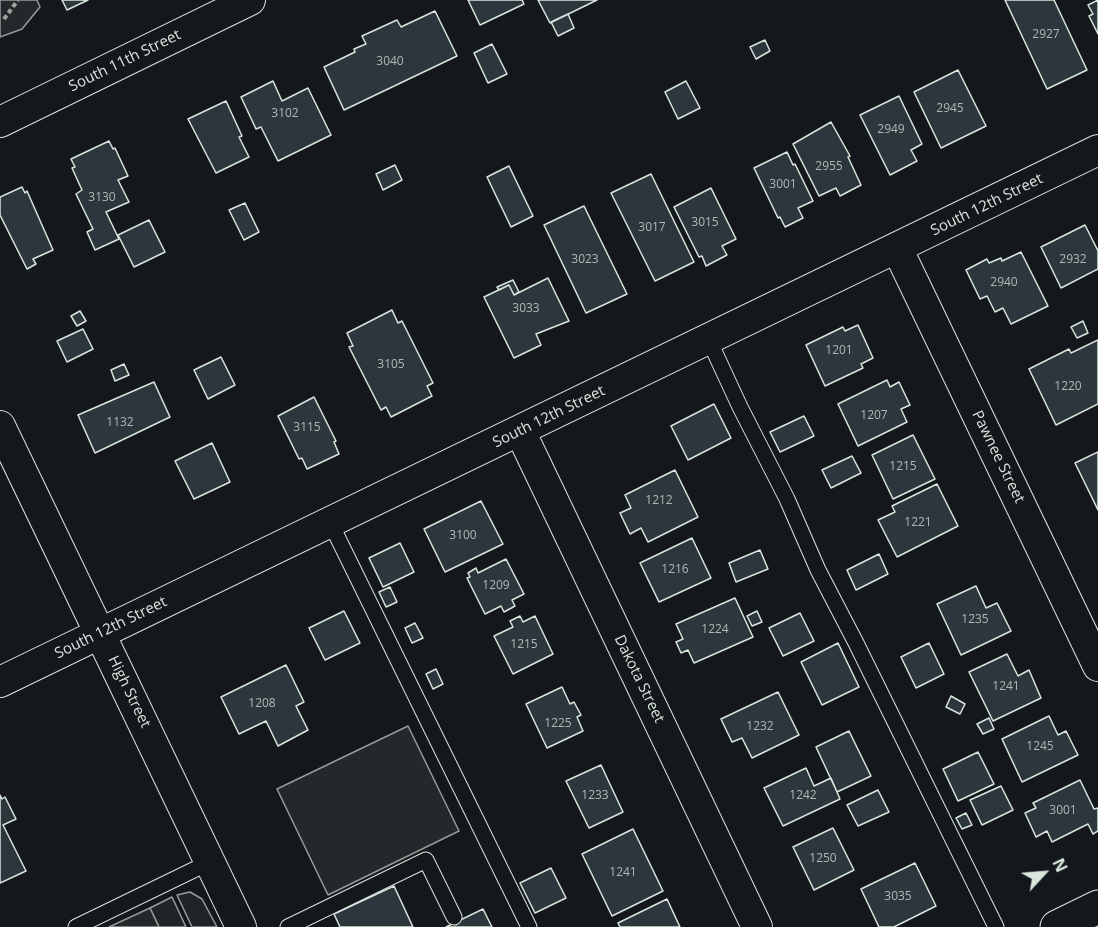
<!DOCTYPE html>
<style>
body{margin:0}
#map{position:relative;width:1098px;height:927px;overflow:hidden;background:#14181c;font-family:"Open Sans",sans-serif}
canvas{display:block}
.north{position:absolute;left:1014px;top:843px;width:60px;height:60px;-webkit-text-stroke:4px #14181c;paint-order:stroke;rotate:64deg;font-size:16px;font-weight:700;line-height:24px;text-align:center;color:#d8e6dc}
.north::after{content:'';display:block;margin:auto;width:21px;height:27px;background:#d8e6dc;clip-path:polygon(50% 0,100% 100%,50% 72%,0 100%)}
</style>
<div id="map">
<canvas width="1098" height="927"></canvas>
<div class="north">N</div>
</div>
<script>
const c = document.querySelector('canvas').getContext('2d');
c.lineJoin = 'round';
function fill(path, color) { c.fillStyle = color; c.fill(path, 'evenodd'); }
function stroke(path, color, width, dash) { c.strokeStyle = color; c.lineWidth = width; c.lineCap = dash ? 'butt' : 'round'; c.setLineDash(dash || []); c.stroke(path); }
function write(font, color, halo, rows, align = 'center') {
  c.font = font + ' "Open Sans",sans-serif'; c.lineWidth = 4.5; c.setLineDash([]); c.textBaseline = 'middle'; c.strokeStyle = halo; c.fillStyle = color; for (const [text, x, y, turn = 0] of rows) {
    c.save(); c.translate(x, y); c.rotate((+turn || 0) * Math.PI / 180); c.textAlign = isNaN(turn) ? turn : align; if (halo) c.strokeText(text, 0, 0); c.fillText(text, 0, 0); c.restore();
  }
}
const green = new Path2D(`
 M190 892 202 899 217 927H192L177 895Z
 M172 897 186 927H159L150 908Z`);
fill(green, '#202428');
stroke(green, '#939e99', 1.5);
const parking = new Path2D(`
 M0 0H37L40 7 22 29 0 37Z
 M408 726 459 831 328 895 277 789Z
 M150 908 159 927H109Z`);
fill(parking, '#24282b');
stroke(parking, '#939e99', 1.5);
const building = new Path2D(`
 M62 0H88L67 10Z
 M468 0H522L524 4 480 25Z
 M538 0H597L550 23Z
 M1005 0H1054L1087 70 1047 89Z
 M1098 0V34L1089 16 1093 14 1088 5Z
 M435 11 457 56 344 110 324 67 355 52 354 49 366 44 362 36 397 20 401 27Z
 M568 14 574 28 558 36 551 22Z
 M765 40 770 51 756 59 750 47Z
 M492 44 507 74 488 83 474 53Z
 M958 70 986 126 941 148 914 92Z
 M273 81 282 101 308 88 331 135 278 161 261 127 256 129 241 97Z
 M686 81 700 108 678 119 665 92Z
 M899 96 922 144 911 150 917 161 890 175 860 115Z
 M226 101 242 136 239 137 249 157 216 173 188 119Z
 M831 122 850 156 848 157 861 185 840 196 836 188 819 196 793 144Z
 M109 141 113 149 115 148 128 176 118 180 129 202 106 212 119 239 95 250 87 232 93 229 76 194 82 190 72 168 75 167 71 159Z
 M787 152 793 165 795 164 813 201 798 208 803 218 785 227 780 217 778 218 754 168Z
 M395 165 402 180 383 190 376 174Z
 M509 166 533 216 511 227 487 177Z
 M651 174 694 262 655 281 611 193Z
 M22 187 25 193 27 191 53 250 33 259 36 264 27 269 0 215V197Z
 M711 188 736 239 722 246 727 255 706 266 702 256 699 257 674 207Z
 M245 203 259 232 244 240 229 210Z
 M584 206 627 294 586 313 544 225Z
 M149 220 165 252 134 267 118 235Z
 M1085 225 1098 251V269L1061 288 1041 247Z
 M1021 252 1048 306 1011 324 1003 308 995 312 987 296 980 299 966 270 987 259 989 263 1001 258 1002 261Z
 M548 278 569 321 536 334 541 345 514 358 484 297 509 285 514 295Z
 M513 280 519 292 514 295 509 285 499 290 497 287Z
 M392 310 398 323 402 321 433 383 427 386 432 396 391 417 386 407 381 410 349 347 353 346 347 333Z
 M80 311 86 321 77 326 71 316Z
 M1083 321 1088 333 1077 338 1071 327Z
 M858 325 873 358 861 364 863 368 825 386 806 345 843 327 845 331Z
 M83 329 93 349 67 362 57 341Z
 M1098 340V404L1056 425 1029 369 1069 349 1071 353Z
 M221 357 235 385 208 399 194 370Z
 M124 364 129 375 115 381 111 370Z
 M887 380 890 387 899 382 910 405 901 409 907 422 858 446 838 404Z
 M154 382 170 417 95 453 78 415Z
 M314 397 336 441 334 442 339 454 307 469 302 458 299 459 278 416Z
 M714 404 731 438 688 460 671 426Z
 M804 416 814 436 780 452 770 432Z
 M913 435 935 479 893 499 872 455Z
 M212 443 230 482 194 499 175 461Z
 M1098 452V510L1075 463Z
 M852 456 861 473 831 488 822 470Z
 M675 470 698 517 648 542 641 528 630 534 620 513 631 508 625 495Z
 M937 484 958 526 897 557 878 520 895 512 892 506Z
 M481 501 503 544 445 572 424 529Z
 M692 538 711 578 659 602 640 563Z
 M400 543 414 572 383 587 369 558Z
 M760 550 768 569 736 582 729 563Z
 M879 554 888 574 856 590 847 570Z
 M506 559 524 594 512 600 515 606 504 612 501 606 485 614 467 578 470 577 468 573 476 568 478 573Z
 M976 586 986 608 997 603 1011 631 961 655 937 604Z
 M390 587 397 602 386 607 379 592Z
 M735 598 753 637 694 663 688 650 681 653 676 642 683 639 676 624Z
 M344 611 360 643 325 660 309 628Z
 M757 611 762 622 752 626 747 616Z
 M800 613 814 641 783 656 769 628Z
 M520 616 523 622 535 616 553 654 513 674 494 636 513 627 510 621Z
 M415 623 423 638 412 643 405 628Z
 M838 643 859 687 822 705 801 662Z
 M929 643 944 674 916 688 901 657Z
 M1007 654 1018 676 1029 670 1041 698 993 721 969 672Z
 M286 665 304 702 296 706 308 730 278 746 266 721 239 734 221 697Z
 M436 669 443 684 433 689 426 674Z
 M562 687 570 704 574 702 581 715 577 717 583 731 547 748 526 704Z
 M778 692 799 735 752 758 742 738 732 742 721 719Z
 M951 696 965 704 960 714 946 707Z
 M1049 716 1058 735 1066 731 1078 755 1022 782 1002 739Z
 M989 718 994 729 983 734 977 724Z
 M849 731 871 776 837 792 816 747Z
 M978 752 994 784 958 801 943 769Z
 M601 765 623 812 589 828 566 781Z
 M806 768 814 786 831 778 840 799 783 826 764 788Z
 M1080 780 1094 809 1098 808V831L1093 834 1088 824 1052 842 1047 831 1036 837 1025 813 1036 808 1033 803Z
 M1001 786 1013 810 982 825 970 800Z
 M878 790 889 812 858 826 847 805Z
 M0 795 2 799 5 797 16 819 3 825 26 871 0 883Z
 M966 813 972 825 962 829 956 818Z
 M833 828 854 870 814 890 793 847Z
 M633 829 663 891 612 916 582 854Z
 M915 863 936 906 894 927H879L861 889Z
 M551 868 566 898 535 913 520 883Z
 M394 886 413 927H340L334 914Z
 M667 899 680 927H620L618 923Z
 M483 909 492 927H446Z`);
fill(building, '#2c363c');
stroke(building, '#d8e6dc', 1.5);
const lane = new Path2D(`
 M709 340 740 407 787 499 818 570 856 643 996 927
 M330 522 529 927
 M76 927 210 862
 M288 927 426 860 454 917`);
const street = new Path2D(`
 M0 122 250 0
 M897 248 1098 666
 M0 426 241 927
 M520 431 757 927
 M0 682 1098 150`);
const secondary = new Path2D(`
 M1057 927 1098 907`);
stroke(lane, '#d8e6dc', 17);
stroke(street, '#d8e6dc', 32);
stroke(secondary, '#d8e6dc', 35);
stroke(new Path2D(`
 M4 19 18 0`), '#9da8a2', 4, [4.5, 3]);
stroke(lane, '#14181c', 15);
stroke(street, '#14181c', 30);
stroke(secondary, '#14181c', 33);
write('12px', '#adbab4', null, [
 ["2927",1046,35],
 ["3040",390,62],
 ["2945",950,109],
 ["3102",285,114],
 ["2949",891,130],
 ["2955",829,167],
 ["3001",783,185],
 ["3130",102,198],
 ["3015",705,223],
 ["3017",652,228],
 ["3023",585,260],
 ["2932",1073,260],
 ["2940",1004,283],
 ["3033",526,309],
 ["1201",839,351],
 ["3105",391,365],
 ["1220",1068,387],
 ["1207",874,416],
 ["1132",120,423],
 ["3115",307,428],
 ["1215",903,467],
 ["1212",659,501],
 ["1221",918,523],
 ["3100",463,536],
 ["1216",675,570],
 ["1209",496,586],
 ["1235",975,620],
 ["1224",715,630],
 ["1215",524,645],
 ["1241",1006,687],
 ["1208",262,704],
 ["1225",558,724],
 ["1232",760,727],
 ["1245",1040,747],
 ["1233",595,796],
 ["1242",803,796],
 ["3001",1063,811],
 ["1250",823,859],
 ["1241",623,873],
 ["3035",898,897]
]);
write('15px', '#d8e6dc', '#14181c', [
 ["South 11th Street",125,61,-26],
 ["South 12th Street",987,205,-26],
 ["South 12th Street",549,417,-26],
 ["Pawnee Street",998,457,64],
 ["South 12th Street",111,628,-26],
 ["Dakota Street",639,679,64],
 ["High Street",129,692,64]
]);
</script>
